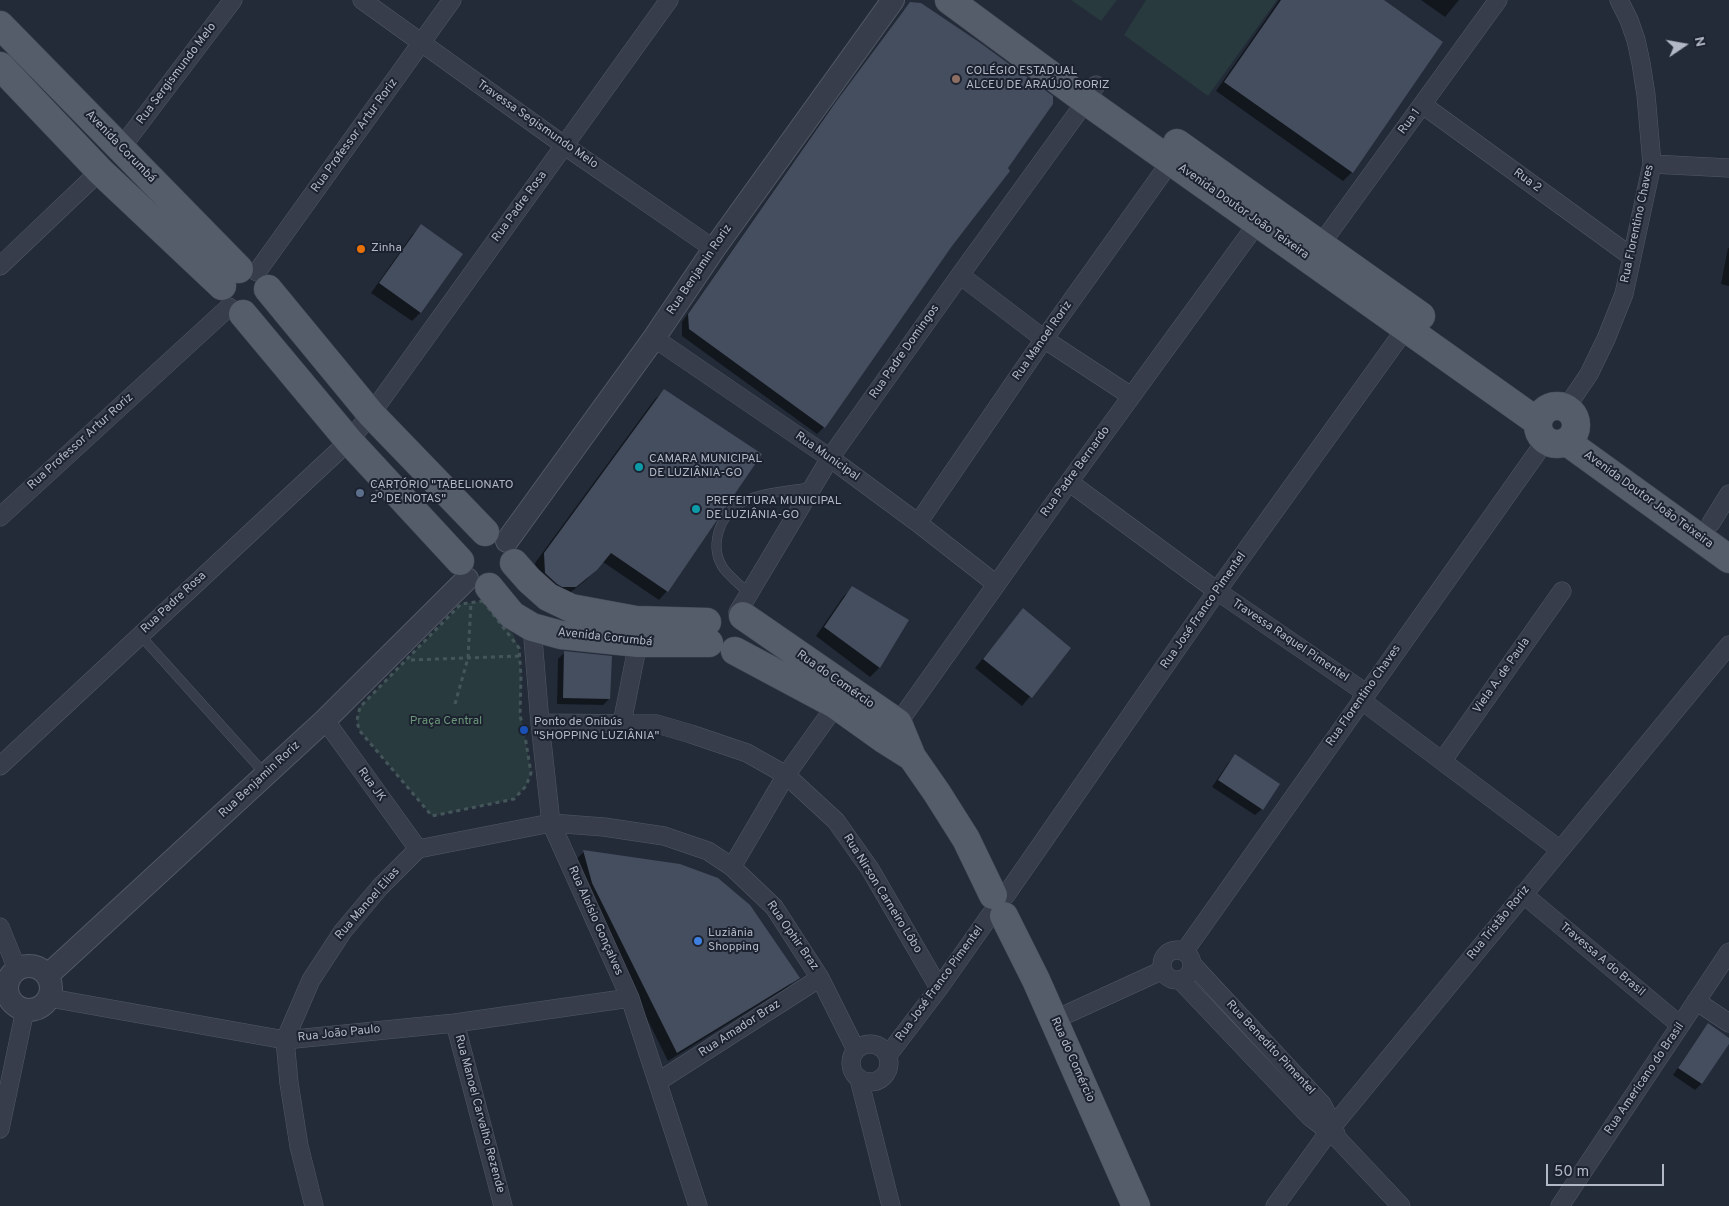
<!DOCTYPE html>
<meta charset="utf-8">
<style>
body{margin:0}
#map{position:relative;width:1729px;height:1206px;overflow:hidden;background:#232b39;font-family:Overpass,sans-serif}
canvas{display:block}
.north{position:absolute;left:1659px;top:20px;width:50px;height:50px;-webkit-text-stroke:4px #1c222f;paint-order:stroke;rotate:78deg;font-size:14px;font-weight:700;line-height:20px;text-align:center;color:#b2b8c6}
.north::after{content:'';display:block;margin:auto;width:18px;height:22px;background:#b2b8c6;clip-path:polygon(50% 0,100% 100%,50% 72%,0 100%)}
.scale{position:absolute;left:1546px;top:1164px;width:118px;height:22px;box-sizing:border-box;border:2px solid #b2b8c6;border-top:0;padding-left:6px;font-size:15px;line-height:18px;white-space:nowrap;color:#b2b8c6;-webkit-text-stroke:4px #1c222f;paint-order:stroke}
</style>
<div id="map">
<canvas width="1729" height="1206"></canvas>
<div class="north">N</div>
<div class="scale">50 m</div>
</div>
<script>
const c = document.querySelector('canvas').getContext('2d');
c.lineJoin = 'round';
function fill(path, color) { c.fillStyle = color; c.fill(path, 'evenodd'); }
function stroke(path, color, width, dash) { c.strokeStyle = color; c.lineWidth = width; c.lineCap = dash ? 'butt' : 'round'; c.setLineDash(dash || []); c.stroke(path); }
function write(font, color, halo, rows, align = 'center') {
  c.font = font + ' Overpass,sans-serif'; c.lineWidth = 4; c.setLineDash([]); c.textBaseline = 'middle'; c.strokeStyle = halo; c.fillStyle = color; for (const [text, x, y, turn = 0] of rows) {
    c.save(); c.translate(x, y); c.rotate((+turn || 0) * Math.PI / 180); c.textAlign = isNaN(turn) ? turn : align; if (halo) c.strokeText(text, 0, 0); c.fillText(text, 0, 0); c.restore();
  }
}
fill(new Path2D(`
 M1071 0H1117L1101 21Z
 M1146 0H1277L1208 96 1124 35Z
 M483 601 513 634 519 648 521 676 520 716 524 730 531 773 526 786 514 799 432 816 359 730 357 720 360 707 461 604Z`), '#283a3d');
fill(new Path2D(`
 M1279 0H1382L1352 172 1343 181 1216 91Z
 M1421 0H1459L1445 17Z
 M910 4 979 207 824 427 817 434 682 336V322L829 111 903 11Z
 M421 226 420 313 412 321 371 293 412 235Z
 M1728 248H1729V286L1721 284Z
 M664 391 667 591 659 600 603 562 587 579 566 596 537 582 535 563 655 399Z
 M852 588 907 621 879 668 870 677 816 636 843 597Z
 M1023 610 1070 648 1022 706 975 668Z
 M565 652 609 699 603 705 557 704 558 659Z
 M1235 756 1262 809 1255 815 1212 787 1229 762Z
 M584 852 798 977 789 986 668 1061 584 892 575 860Z
 M1708 1025 1729 1039V1042L1701 1084 1695 1090 1673 1075 1702 1032Z`), '#0007');
fill(new Path2D(`
 M1281 0H1384L1443 42 1353 173 1224 82Z
 M910 2 921 3 979 42 1053 96V104L1008 168 1010 171 952 246 825 428 689 329 688 314 835 103Z
 M421 224 463 254 421 313 379 283Z
 M664 389 762 454 668 592 611 553 597 570 576 587H562L557 584 545 573 544 553Z
 M852 586 909 620 880 668 824 627Z
 M1023 608 1071 648 1032 698 983 659Z
 M564 651 612 656 610 699 563 698Z
 M1235 754 1280 784 1263 810 1218 780Z
 M583 850 680 864 718 878 750 905 800 978 677 1053 592 883Z
 M1708 1023 1729 1038V1044L1702 1084 1678 1068Z`), '#454e5e');
const service = new Path2D(`
 M749 593C741 586 731 578 724 569 709 548 718 516 741 503 761 492 790 491 812 487
 M140 635 265 774`);
const minor = new Path2D(`
 M362 0 565 146 714 249
 M1423 105 1632 257
 M121 148 233 0
 M1652 164 1729 168
 M1321 244 1498 0
 M0 266 100 171
 M257 272 452 0
 M960 275 1044 339 1131 396
 M654 338 830 458 918 523 996 584
 M1566 408 1589 374 1606 339 1624 294 1652 164 1646 95 1641 63 1636 40 1629 20 1619 0
 M1069 482 1217 591 1366 693
 M0 517 229 307
 M918 523 1044 339 1171 161
 M1711 523 1729 494
 M738 612 830 458 960 275 1086 101 1096 85
 M532 627 540 723 551 823 630 998 698 1206
 M1361 700 1559 849
 M325 720 418 849
 M540 723 657 724 691 734 747 753 786 775 836 821 870 869 939 988
 M622 723 638 643
 M898 723 1069 482 1264 214
 M1443 760 1562 591
 M0 766 349 441 371 414 669 0
 M732 867 786 775 836 705
 M1523 894 1680 1025
 M1006 895 1217 591 1406 328
 M0 927 17 969
 M1162 965a15 15 0 1 1 30 0a15 15 0 1 1-30 0Z
 M1184 952 1546 440
 M1192 964 1322 1104 1333 1126 1336 1134
 M1180 980 1310 1117 1337 1138 1401 1206
 M50 998 285 1040 455 1023 630 998
 M1696 1001 1729 1023
 M1054 1020 1163 970
 M455 1023 503 1206
 M851 1063a19 19 0 1 1 38 0a19 19 0 1 1-38 0Z
 M888 1055 939 988 991 914
 M859 1079 891 1206
 M659 1081 820 978
 M0 1129 25 1010
 M314 1206 299 1146 289 1083 285 1040 311 980 343 931 380 887 418 849 551 823 604 827 664 836 708 851 732 867 774 907 820 978 856 1050
 M1275 1206 1333 1126 1729 645
 M1560 1206 1729 952`);
const tertiary = new Path2D(`
 M507 541 654 338 714 249 893 0
 M7 988a22 22 0 1 1 44 0a22 22 0 1 1-44 0Z
 M48 975 325 720 467 579`);
const primary = new Path2D(`
 M949 0 1086 101 1538 422
 M0 25 239 269
 M0 66 100 171 222 286
 M1177 143 1421 316
 M268 289 371 414 485 532
 M243 314 349 441 460 561
 M1538 425a19 19 0 1 1 38 0a19 19 0 1 1-38 0Z
 M1567 442 1729 559
 M514 563 529 580 548 597 571 608 636 620 707 622
 M489 587 512 615 532 627 561 635 638 643H709
 M743 616 898 723 912 757 937 793 966 839 993 895
 M735 651 836 705 885 740 912 757
 M1004 916 1036 980 1136 1206`);
stroke(service, '#525865', 10);
stroke(minor, '#525865', 19);
stroke(tertiary, '#525865', 24);
stroke(primary, '#404653', 29);
stroke(new Path2D(`
 M483 601 519 648 521 676 520 716 524 730 531 773 526 786 514 799 432 816 359 730 357 720 360 707 461 604Z
 M411 660 519 656
 M455 704 468 658 471 603`), '#45565a', 3, [4, 4]);
stroke(service, '#373d4a', 9);
stroke(minor, '#373d4a', 18);
stroke(tertiary, '#373d4a', 22);
stroke(primary, '#555c6a', 28);
for (const [x, y, r, color] of [
 [956,79,5,"#8d6e63"],
 [361,249,5,"#e8710a"],
 [639,467,5,"#0f9aa8"],
 [360,493,5,"#5c6f8a"],
 [696,509,5,"#0f9aa8"],
 [524,730,5,"#1a4fb4"],
 [698,941,5,"#3f7fe0"]
]) { const dot = new Path2D(); dot.arc(x, y, r, 0, 2 * Math.PI); c.fillStyle = color; c.fill(dot); stroke(dot, '#1c222f', 2); }
write('12px', '#b2b8c6', '#1c222f', [
 ["COLÉGIO ESTADUAL",966,72],
 ["ALCEU DE ARAÚJO RORIZ",966,86],
 ["Zinha",371,249],
 ["CAMARA MUNICIPAL",649,460],
 ["DE LUZIÂNIA-GO",649,474],
 ["CARTÓRIO \"TABELIONATO",370,486],
 ["2º DE NOTAS\"",370,500],
 ["PREFEITURA MUNICIPAL",706,502],
 ["DE LUZIÂNIA-GO",706,516],
 ["Ponto de Onibús",534,723],
 ["\"SHOPPING LUZIÂNIA\"",534,737],
 ["Luziânia",708,934],
 ["Shopping",708,948]
], 'left');
write('12px', '#b2b8c6', '#1c222f', [
 ["Rua Sergismundo Melo",177,74,-53],
 ["Rua 1",1410,122,-54],
 ["Travessa Segismundo Melo",537,125,35],
 ["Rua Professor Artur Roriz",355,136,-54],
 ["Avenida Corumbá",120,147,46],
 ["Rua 2",1527,181,36],
 ["Rua Padre Rosa",520,207,-54],
 ["Avenida Doutor João Teixeira",1243,212,35],
 ["Rua Florentino Chaves",1638,224,-78],
 ["Rua Benjamin Roriz",700,270,-56],
 ["Rua Manoel Roriz",1043,341,-55],
 ["Rua Padre Domingos",905,352,-55],
 ["Rua Professor Artur Roriz",81,442,-42],
 ["Rua Municipal",827,457,35],
 ["Rua Padre Bernardo",1076,472,-54],
 ["Avenida Doutor João Teixeira",1648,500,36],
 ["Rua Padre Rosa",174,603,-43],
 ["Rua José Franco Pimentel",1204,611,-55],
 ["Avenida Corumbá",605,638,6],
 ["Travessa Raquel Pimentel",1290,641,34],
 ["Viela A. de Paula",1502,676,-55],
 ["Rua do Comércio",835,680,35],
 ["Rua Florentino Chaves",1364,696,-55],
 ["Rua Benjamin Roriz",260,780,-43],
 ["Rua JK",371,785,54],
 ["Rua Nirson Carneiro Lôbo",882,894,58],
 ["Rua Manoel Elias",368,904,-49],
 ["Rua Aloísio Gonçalves",595,921,66],
 ["Rua Tristão Roriz",1499,923,-51],
 ["Rua Ophir Braz",792,936,55],
 ["Travessa A do Brasil",1602,960,40],
 ["Rua José Franco Pimentel",940,984,-54],
 ["Rua Amador Braz",740,1029,-33],
 ["Rua João Paulo",339,1034,-6],
 ["Rua Benedito Pimentel",1270,1048,47],
 ["Rua do Comércio",1072,1060,66],
 ["Rua Americano do Brasil",1645,1079,-56],
 ["Rua Manoel Carvalho Rezende",479,1114,75]
]);
write('12px', '#6a9578', '#1c222f', [
 ["Praça Central",446,722]
]);
</script>
